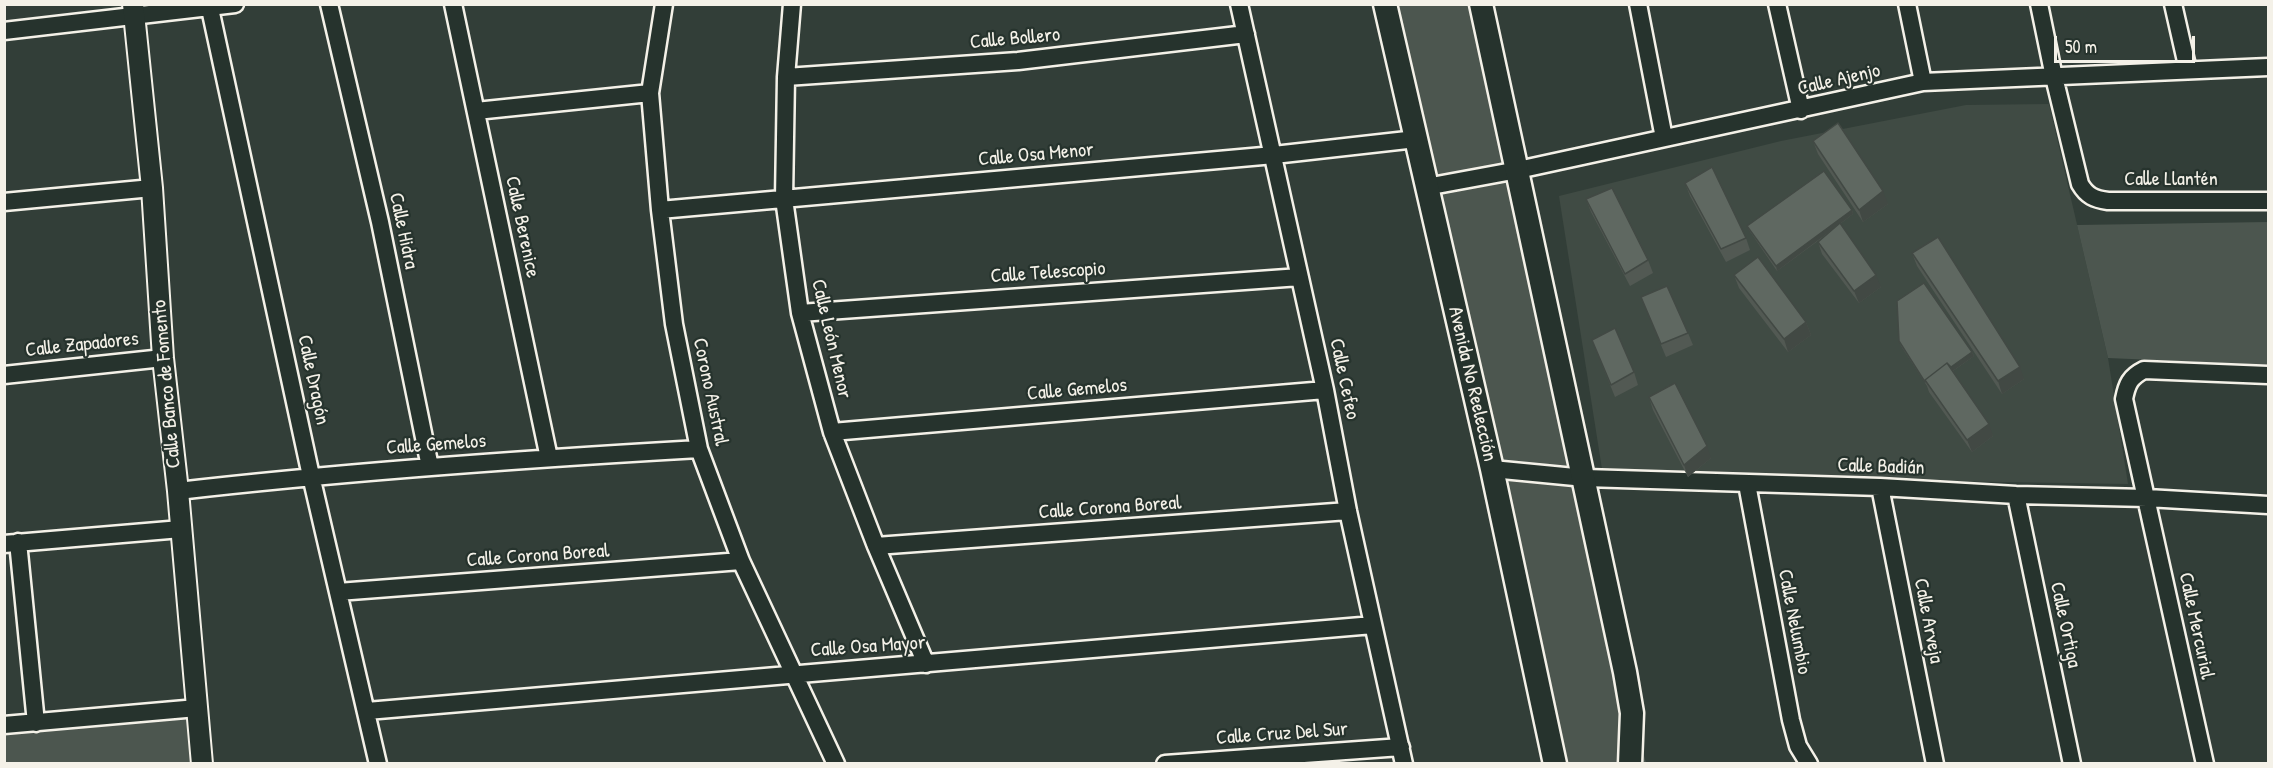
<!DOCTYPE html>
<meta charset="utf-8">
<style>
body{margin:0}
#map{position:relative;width:2273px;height:768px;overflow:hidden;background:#323e38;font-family:"Patrick Hand",sans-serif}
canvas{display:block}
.frame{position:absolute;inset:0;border:6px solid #f4f1e8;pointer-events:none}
.scale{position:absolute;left:2054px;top:36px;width:141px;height:27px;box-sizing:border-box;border:3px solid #f4f1e8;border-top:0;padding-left:8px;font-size:18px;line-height:21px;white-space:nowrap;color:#f4f1e8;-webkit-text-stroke:4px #26332d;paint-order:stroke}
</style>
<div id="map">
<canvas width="2273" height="768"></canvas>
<div class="frame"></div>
<div class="scale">50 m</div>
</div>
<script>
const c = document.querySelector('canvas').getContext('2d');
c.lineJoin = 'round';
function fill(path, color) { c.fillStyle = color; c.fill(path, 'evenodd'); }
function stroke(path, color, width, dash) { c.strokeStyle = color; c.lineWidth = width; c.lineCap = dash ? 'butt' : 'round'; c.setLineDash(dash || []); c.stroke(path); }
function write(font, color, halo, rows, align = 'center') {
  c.font = font + ' "Patrick Hand",sans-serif'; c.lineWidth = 4.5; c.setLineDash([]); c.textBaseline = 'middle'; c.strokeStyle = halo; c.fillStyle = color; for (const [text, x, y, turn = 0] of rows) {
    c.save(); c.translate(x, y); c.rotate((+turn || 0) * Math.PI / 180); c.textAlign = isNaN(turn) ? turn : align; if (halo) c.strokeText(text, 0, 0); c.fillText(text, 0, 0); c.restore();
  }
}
fill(new Path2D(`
 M2049 104 2108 358 2128 484 1688 477 1602 469 1559 196 1781 141 1966 105Z`), '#404b44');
fill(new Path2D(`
 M1383 5H1482L1632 713 1646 763H1555Z
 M2268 222V365L2108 358 2077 225Z
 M197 708 202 763 5 764V725Z`), '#4c564f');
const minor = new Path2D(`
 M209 4 311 476 378 764
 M329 4 380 222 430 467
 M453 4 549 458
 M664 4 650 93 660 210 674 324 699 449 741 561 836 764
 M792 4 786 77 784 199 800 313 832 432 876 546 926 664
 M1239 4 1325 390 1348 511 1404 764
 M1638 4 1664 138
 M1777 4 1801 110
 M1907 4 1923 82
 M2039 4 2054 77 2080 184C2087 196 2094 199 2108 201H2268
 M2173 4 2188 70
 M4 31 235 4
 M786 77 1018 61 1246 34
 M476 111 650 93
 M1426 187 1518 170 1923 82 2268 67
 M4 202 152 188
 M660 210 1274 155 1416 139
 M800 313 1300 277
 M4 375 163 358
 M832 432 1325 390
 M1492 469 1585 478 1880 487 2016 495 2147 498 2268 505
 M1747 484 1791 720 1798 746 1809 764
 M1880 487 1935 764
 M178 491C351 471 525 459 699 449
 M2016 495 2072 764
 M18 542 36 723
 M4 544 181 529
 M876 546 1348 511
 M338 592 741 561
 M367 711 1373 625
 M4 725 197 708
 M1165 764 1401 747
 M2205 764 2124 399C2127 384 2130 377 2144 370L2268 375`);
const tertiary = new Path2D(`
 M133 4 152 188 163 358 178 491 202 764`);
const secondary = new Path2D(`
 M1385 4 1492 469 1555 764
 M1481 4 1625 672 1632 713 1630 764`);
stroke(minor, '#f4f1e8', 21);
stroke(tertiary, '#f4f1e8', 24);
stroke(secondary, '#f4f1e8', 27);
stroke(minor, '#26332d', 16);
stroke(tertiary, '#26332d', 20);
stroke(secondary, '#26332d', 22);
fill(new Path2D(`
 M1813 141 1888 204 1863 222 1818 154Z
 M1685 183 1746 238 1750 250 1726 262 1690 196Z
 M1586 199 1648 260 1653 273 1630 286 1591 212Z
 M1852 210 1853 214 1840 224 1881 287 1859 303 1822 254 1818 242 1830 232 1777 271 1749 230 1747 226Z
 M1912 253 2024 379 2002 394 1917 266Z
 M1734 275 1806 322 1811 335 1788 352 1739 288Z
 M1641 297 1688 333 1693 345 1666 357Z
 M1592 340 1634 372 1638 385 1615 397Z
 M1899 341 1972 352 1974 356 1953 371 1993 436 1972 452 1929 392 1927 386 1901 346Z
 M1649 397 1711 458 1688 477 1653 410Z`), '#525953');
fill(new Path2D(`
 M1883 191 1888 204 1863 222 1859 210Z
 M1852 210 1853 214 1777 271 1776 266Z
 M1876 275 1881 287 1859 303 1854 291Z
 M1806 322 1811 335 1788 352 1784 339Z
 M1972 352 1974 356 1930 387 1927 384Z
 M2020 367 2024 379 2002 394 1998 381Z
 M1989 424 1993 436 1972 452 1967 440Z
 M1707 446 1711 458 1688 477 1684 465Z`), '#424944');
const building = new Path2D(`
 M1838 123 1883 191 1859 210 1813 141Z
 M1712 167 1746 238 1721 249 1685 183Z
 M1824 171 1852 210 1776 266 1747 226Z
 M1612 188 1648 260 1625 274 1586 199Z
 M1840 223 1876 275 1854 291 1818 242Z
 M1938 237 2020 367 1998 381 1912 253Z
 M1758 257 1806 322 1784 339 1734 275Z
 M1924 283 1972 352 1951 367 1947 363 1925 380V382L1899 341 1897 301Z
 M1667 286 1688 333 1661 344 1641 297Z
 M1615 328 1634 372 1611 385 1592 340Z
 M1947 363 1989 424 1967 440 1925 380Z
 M1675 383 1707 446 1684 465 1649 397Z`);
fill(building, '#5f6861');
stroke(building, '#424944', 1.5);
write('20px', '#f4f1e8', '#26332d', [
 ["Calle Bollero",1015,39,-5],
 ["Calle Ajenjo",1839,80,-13],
 ["Calle Osa Menor",1036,155,-5],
 ["Calle Llantén",2171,180],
 ["Calle Berenice",522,227,78],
 ["Calle Hidra",403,231,78],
 ["Calle Telescopio",1048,273,-4],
 ["Calle León Menor",831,339,77],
 ["Calle Zapadores",82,345,-6],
 ["Calle Cefeo",1344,379,78],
 ["Calle Dragón",313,380,78],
 ["Calle Banco de Fomento",167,384,-95],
 ["Avenida No Reelección",1472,384,77],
 ["Calle Gemelos",1077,390,-5],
 ["Corono Austral",710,392,78],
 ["Calle Gemelos",436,445,-4],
 ["Calle Badián",1881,467,2],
 ["Calle Corona Boreal",1110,508,-4],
 ["Calle Corona Boreal",538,556,-4],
 ["Calle Arveja",1928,621,79],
 ["Calle Nelumbio",1794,622,79],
 ["Calle Ortiga",2065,625,78],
 ["Calle Mercurial",2196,626,78],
 ["Calle Osa Mayor",868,647,-4],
 ["Calle Cruz Del Sur",1282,734,-4]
]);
</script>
